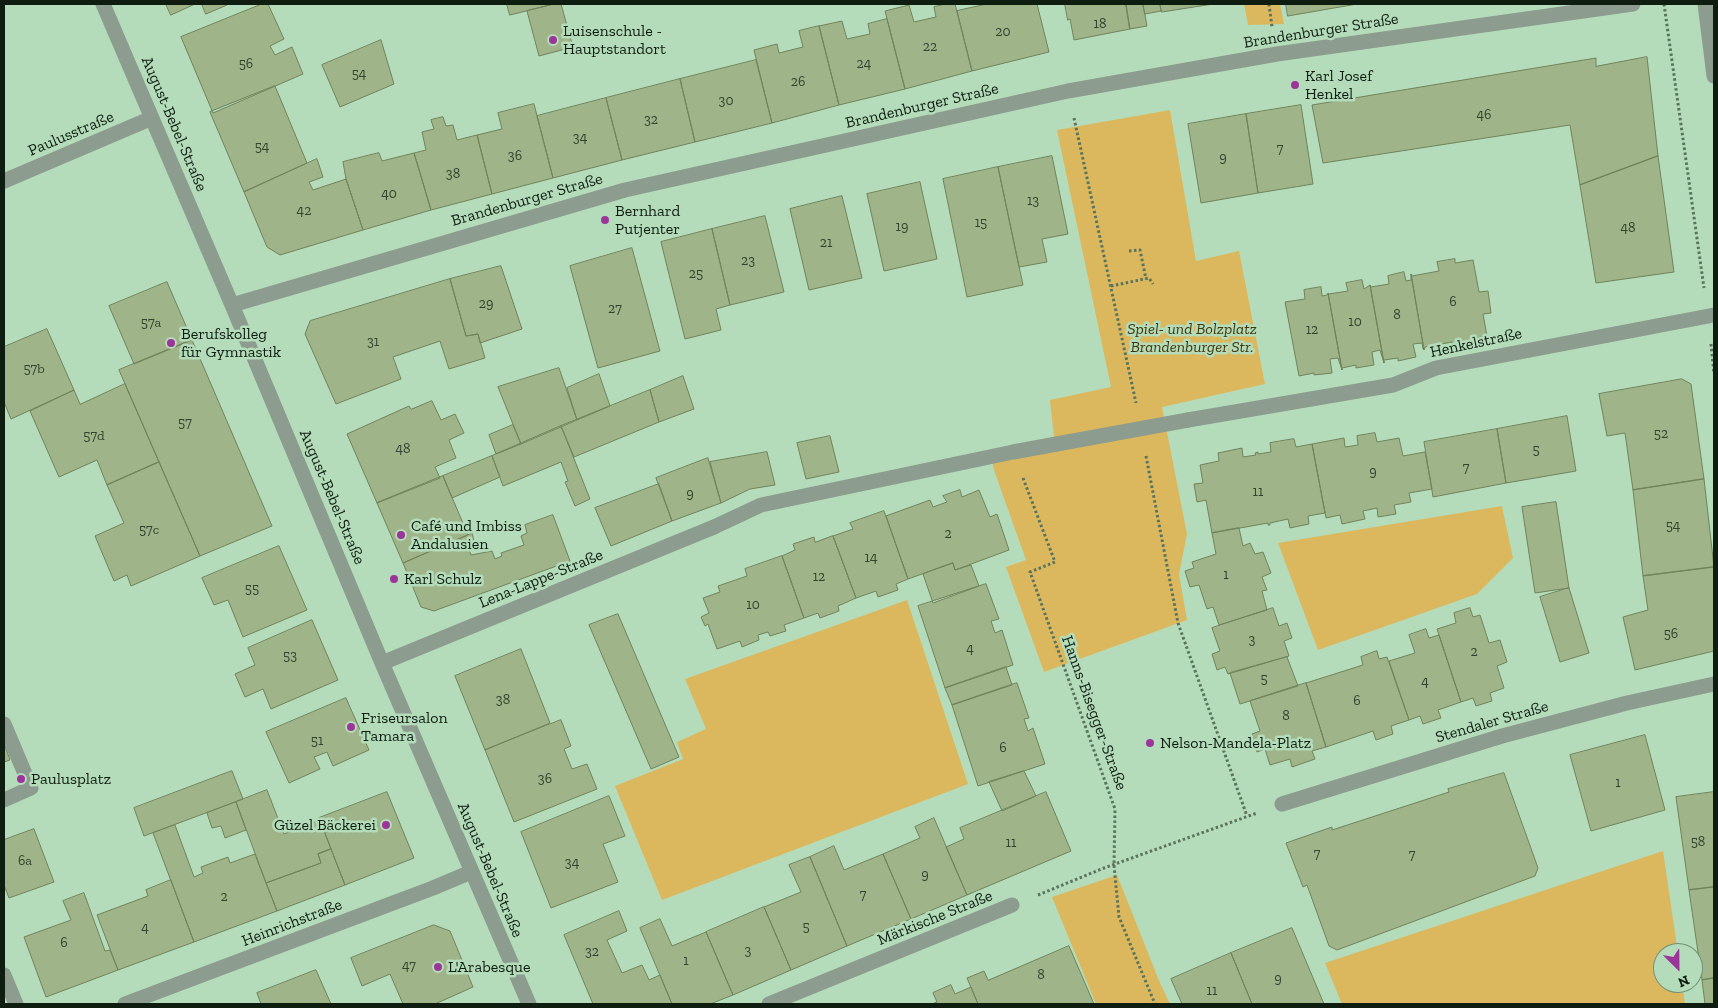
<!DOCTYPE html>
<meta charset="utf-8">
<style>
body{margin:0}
#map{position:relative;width:1718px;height:1008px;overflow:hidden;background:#b4dcba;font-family:"Zilla Slab",serif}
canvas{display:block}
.frame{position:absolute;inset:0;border:5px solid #0e1d10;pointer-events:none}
.north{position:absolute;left:1653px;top:943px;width:50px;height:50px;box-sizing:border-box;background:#b4dcba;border:1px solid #729076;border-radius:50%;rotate:157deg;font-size:14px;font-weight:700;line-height:20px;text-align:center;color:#0e1d10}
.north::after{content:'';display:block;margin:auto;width:18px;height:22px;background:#9c3599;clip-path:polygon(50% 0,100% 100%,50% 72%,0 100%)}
</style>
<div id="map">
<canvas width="1718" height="1008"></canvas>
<div class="frame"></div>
<div class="north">N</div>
</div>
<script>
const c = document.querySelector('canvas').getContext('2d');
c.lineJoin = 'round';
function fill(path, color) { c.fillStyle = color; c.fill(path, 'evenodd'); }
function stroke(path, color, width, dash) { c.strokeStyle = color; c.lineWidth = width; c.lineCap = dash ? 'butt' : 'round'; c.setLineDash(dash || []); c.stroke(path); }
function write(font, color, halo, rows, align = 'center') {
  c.font = font + ' "Zilla Slab",serif'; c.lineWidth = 5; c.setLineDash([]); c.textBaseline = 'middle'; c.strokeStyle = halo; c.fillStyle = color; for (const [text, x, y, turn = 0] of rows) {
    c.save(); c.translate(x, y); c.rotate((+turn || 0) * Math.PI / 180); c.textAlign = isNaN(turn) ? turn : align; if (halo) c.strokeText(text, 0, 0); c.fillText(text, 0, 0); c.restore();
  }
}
fill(new Path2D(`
 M1244 4H1280L1284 24 1248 25Z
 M1170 110 1196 261 1239 251 1265 384 1162 407 1187 534 1179 574 1187 620 1044 672 1006 567 1026 560 995 473 989 450 1054 437 1050 400 1111 387 1057 130Z
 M1502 506 1513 558 1477 594 1318 650 1278 543Z
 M907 600 968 784 662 900 615 786 683 759 677 742 706 729 685 679Z
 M1663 851 1678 953H1663V983H1682L1685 1004H1342L1325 963Z
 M1117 875 1160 983 1170 1004H1096L1052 897Z`), '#dbb85e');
const building = new Path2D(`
 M166 4H195L171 15Z
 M202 4H226L227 5 206 14Z
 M262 4H268L284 39 270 46 275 55 292 47 303 74 213 113 181 37Z
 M507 4H554L510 15Z
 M554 4H561L573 47 539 56 527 11Z
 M946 4H955L972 71 905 89 885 11 909 5 914 22 936 17 934 7Z
 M987 4H1037L1049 52 972 71 957 11Z
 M1065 4H1126L1130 29 1074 40 1070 19 1068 20Z
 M1126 4H1143L1147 26 1130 29Z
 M1143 4H1160L1161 11 1145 14Z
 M1160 4H1213L1162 12Z
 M1286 4H1357L1288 16Z
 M887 19 905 89 839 105 819 26 842 21 847 39 870 34 868 24Z
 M819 26 839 105 772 123 754 50 777 44 779 53 803 47 799 31Z
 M381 40 394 84 340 107 322 65Z
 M1647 57 1658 156 1580 185 1570 125 1323 163 1312 105 1596 58V66Z
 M756 60 772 123 695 142 680 79Z
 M680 79 695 142 622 160 606 98Z
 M275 86 307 163 244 192 210 112Z
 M606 98 622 160 553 178 537 116Z
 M534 104 553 178 492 194 477 135 502 129 498 113Z
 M1301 105 1313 184 1258 193 1246 114Z
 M1246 114 1258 193 1201 203 1188 124Z
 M443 117 446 126 453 125 457 140 477 135 492 194 431 210 414 153 426 150 422 132 434 129 431 120Z
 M379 153 382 161 414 153 431 210 363 230 346 179 343 162Z
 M1052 156 1068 234 1042 239 1047 262 1019 267 998 167Z
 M1658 156 1674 272 1596 283 1580 185Z
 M317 159 323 177 309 182 313 190 346 179 363 230 280 255 267 247 244 192Z
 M998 167 1023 285 967 297 943 179Z
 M920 182 937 259 884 271 867 194Z
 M842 196 862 278 809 290 790 209Z
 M765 216 784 292 730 305 712 229Z
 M712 229 730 305 716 309 721 330 685 339 661 242Z
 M632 248 660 351 598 368 570 266Z
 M1455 259V263L1473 260 1479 292 1488 291 1491 313 1483 314 1487 336 1471 339 1473 347 1453 351 1452 342 1425 347 1424 350 1411 274 1412 276 1439 271 1437 262Z
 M501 266 522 329 480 343 478 334 466 336 450 279Z
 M1404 272 1406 281 1411 280V274L1424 350 1423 349 1422 343 1413 344 1416 357 1398 361V358L1384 360V363L1370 285 1371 287 1389 284 1388 276Z
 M450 279 466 336 478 334 485 358 449 369 440 341 393 357 401 379 336 404 305 334 310 321Z
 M1362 280 1364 289 1370 285 1384 363 1380 350 1372 352 1374 365 1356 368V365L1342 368V370L1328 293 1329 294 1348 291 1346 283Z
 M167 282 192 340 134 364 109 306Z
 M1321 287 1322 296 1327 295 1328 293 1342 370 1338 358 1330 359 1332 373 1314 375V373L1299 376 1285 302 1305 299 1304 290Z
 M47 329 74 390 11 419 4 402V347Z
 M192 340 272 526 200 556 119 370Z
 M559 368 577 420 521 444 498 387Z
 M599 374 610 406 577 420 567 388Z
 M683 376 694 409 659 422 650 390Z
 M1682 379 1691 384 1704 479 1633 490 1625 433 1607 436 1599 394Z
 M125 384 159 462 107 485 97 460 59 477 30 411 74 390 80 404Z
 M650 390 659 422 574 457 561 426Z
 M432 401 441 420 455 414 464 433 449 440 456 458 435 467 440 478 377 503 347 434 409 406 411 409Z
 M1567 416 1576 471 1506 483 1497 429Z
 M513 425 521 444 496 454 489 435Z
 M561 426 590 499 575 506 565 482 568 481 561 462 503 486 492 456Z
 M1497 429 1506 483 1433 497 1424 442Z
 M1375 433 1377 442 1399 438 1403 456 1425 452 1432 489 1409 493 1411 502 1394 505 1396 514 1378 517 1377 508 1363 511 1365 519 1342 524 1340 515 1326 518 1312 444 1344 438 1345 447 1358 445 1357 436Z
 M830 436 839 472 806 479 797 443Z
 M1294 439 1296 447 1312 444 1325 513 1308 516 1309 524 1290 528 1288 519 1270 523V525H1268V523L1212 533 1206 500 1197 502 1194 484 1203 483 1200 465 1219 461 1218 453 1242 448 1243 457 1256 455 1255 453 1258 452V454L1271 452 1270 443Z
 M767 452 775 485 750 489 721 503 710 462Z
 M492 456 500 477 452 498 443 476Z
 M708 458 721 503 672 521 656 478Z
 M159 462 200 556 131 586 127 575 114 581 95 536 124 523 107 485Z
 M443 476 468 535 403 563 377 503Z
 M1704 479 1714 567 1643 576 1633 490Z
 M659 484 672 521 611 546 595 508Z
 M960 490 962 497 979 490 990 517 997 514 1009 550 955 570 953 563 908 579 886 516 930 500 933 507 947 502 943 496Z
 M1556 502 1569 588 1535 593 1522 507Z
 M884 511 908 579 896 584 898 590 878 597 876 591 856 598 833 536 853 529 850 523Z
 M553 515 570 561 434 611 421 607 403 563 472 533 474 541 467 544 471 555 492 551 495 559 502 556 501 553 524 545 521 536 527 533 525 525Z
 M1239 528 1243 546 1250 543 1255 554 1263 552 1271 573 1262 577 1267 590 1262 591 1267 610 1219 625 1213 607 1207 609 1199 585 1190 587 1185 571 1194 568 1192 562 1216 554 1212 533Z
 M833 536 856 598 838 606 839 611 820 618 818 613 804 618 782 556 795 550 793 544 814 537 815 542Z
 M279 546 307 610 243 637 228 600 214 605 202 578Z
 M782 556 804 618 784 625 786 631 770 636 768 632 758 635 759 640 742 647 740 641 717 649 708 624 705 626 701 617 709 613 703 598 720 592 718 586 747 576 745 569Z
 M953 563 955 570 971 565 979 586 933 603 923 574Z
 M1714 567V651L1635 670 1623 617 1648 610 1643 576Z
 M986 584 999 619 991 621 995 633 1002 630 1013 665 945 688 918 606Z
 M1569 588 1589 653 1560 662 1540 597Z
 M1273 608 1279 626 1287 623 1292 638 1284 641 1289 656 1228 674 1225 667 1217 670 1212 654 1220 651 1212 628Z
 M1470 608 1473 617 1480 615 1489 643 1500 640 1507 662 1497 666 1504 688 1490 693 1492 701 1476 706 1473 698 1461 702 1437 629 1456 623 1454 613Z
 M618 614 679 757 651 769 589 625Z
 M312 620 338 680 271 709 263 689 245 697 235 674 255 665 248 648Z
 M1426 629 1429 638 1439 635 1461 702 1438 710 1441 718 1423 724 1420 716 1409 720 1389 661 1415 653 1409 635Z
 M521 649 550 723 485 750 455 676Z
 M1377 651 1379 659 1387 657 1409 720 1391 726 1393 734 1376 740 1373 731 1326 747 1306 683 1363 665 1361 657Z
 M1287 657 1298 686 1240 704 1230 673Z
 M1006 667 1012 685 952 705 945 688Z
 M1017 683 1029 718 1024 719 1028 731 1033 728 1045 764 978 786 952 705Z
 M1306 683 1326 747 1312 751 1315 759 1292 767 1290 759 1270 765 1265 749 1257 752 1252 734 1260 731 1250 701Z
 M346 698 369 750 333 766 327 752 314 757 320 769 289 783 266 732Z
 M561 720 571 746 564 749 572 769 587 764 597 789 514 822 485 750Z
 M1645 735 1665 810 1591 831 1570 755Z
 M4 743 10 760 4 762Z
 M232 771 243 799 144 836 134 808Z
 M1024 771 1036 796 1002 811 989 782Z
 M1504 773 1538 868 1535 876 1337 950 1329 946 1307 885 1303 887 1286 843 1332 827V830L1449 792 1448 789Z
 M267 790 284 834 320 820 331 849 318 854 321 863 266 883 236 802Z
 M387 792 414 858 345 885 319 818Z
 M1046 792 1071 851 967 895 946 847 964 839 960 828Z
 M1714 792V887L1689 890 1676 797Z
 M609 796 625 836 603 844 618 882 551 908 521 832Z
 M236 802 246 830 225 838 221 826 212 828 207 813Z
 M934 818 967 895 911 919 883 854 920 838 915 827Z
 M175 825 194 877 203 873 201 867 228 857 230 863 255 854 277 911 194 942 153 833Z
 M34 829 54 882 9 898 4 885V840Z
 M834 846 844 870 883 854 911 919 847 946 810 857Z
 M331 849 345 885 277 911 266 883 321 863 318 854Z
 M810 857 847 946 791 970 764 907 801 892 789 865Z
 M171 880 194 942 118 970 97 915 148 896 146 890Z
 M1714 887V978L1702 980 1689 890Z
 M84 893 105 951 110 950 118 970 46 997 24 937 71 920 63 901Z
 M764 907 791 970 733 995 706 932Z
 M619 911 627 931 607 940 622 973 642 965 649 980 660 975 672 1004H593L564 935Z
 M660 919 672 946 706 932 733 995 710 1004H672L640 928Z
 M434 925 450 931 473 987 435 1004H403L390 974 362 986 351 958Z
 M1292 928 1324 1004H1252L1231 953Z
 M1069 946 1094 1004H978L967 978 984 971 988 980Z
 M1231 953 1252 1004H1182L1171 979Z
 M316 970 331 1004H261L257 993Z
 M1714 978V1004H1705L1702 980Z
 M951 985 955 994 971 987 978 1004H932L937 1002 933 993Z`);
fill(building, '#9fb489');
stroke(building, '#70835a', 1);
stroke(new Path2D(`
 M1269 4 1272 27
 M1664 4 1704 288
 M1074 118 1136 403
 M1129 251 1140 250 1146 279
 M1111 286 1149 278 1153 284
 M1711 344 1714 374
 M1146 456 1178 623 1247 816
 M1023 478 1055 562 1030 572 1115 809 1114 865 1119 917 1155 1004
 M1038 895 1104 868 1257 813`), '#59735d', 3, [2.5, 2.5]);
stroke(new Path2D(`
 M714 527 761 505 1013 452 1188 420
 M4 724 31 788 4 800
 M4 975 16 1004`), '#8c9c8e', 15);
stroke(new Path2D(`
 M103 4 232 305 382 663 529 1004
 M4 181 152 118
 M232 305 625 190 1068 91 1277 54 1633 4
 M1188 420 1393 385 1436 368 1714 315
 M382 663 714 527
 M1282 804 1502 736 1627 703 1714 684
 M125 1004 433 888 471 872
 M769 1004 1012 905`), '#8c9c8e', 15);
stroke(new Path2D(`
 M1705 4 1714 76`), '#8c9c8e', 15);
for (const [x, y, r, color] of [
 [553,40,5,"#9c3599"],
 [1295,85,5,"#9c3599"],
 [605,220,5,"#9c3599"],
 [171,343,5,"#9c3599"],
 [401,535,5,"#9c3599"],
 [394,579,5,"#9c3599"],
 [351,727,5,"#9c3599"],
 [1150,743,5,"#9c3599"],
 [21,779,5,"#9c3599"],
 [386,825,5,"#9c3599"],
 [438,967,5,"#9c3599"]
]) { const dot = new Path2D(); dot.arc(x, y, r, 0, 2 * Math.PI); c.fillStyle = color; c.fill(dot); stroke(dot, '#b4dcba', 2); }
write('14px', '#32432e', null, [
 ["18",1100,24],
 ["20",1003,32],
 ["22",930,47],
 ["56",246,64],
 ["24",864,64],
 ["54",359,74],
 ["26",798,82],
 ["30",726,101],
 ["46",1484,115],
 ["32",651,120],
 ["34",580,138],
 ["54",262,147],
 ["7",1280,149],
 ["36",515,156],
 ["9",1223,158],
 ["38",453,174],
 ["40",389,194],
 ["13",1033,201],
 ["42",304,211],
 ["15",981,223],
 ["19",902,227],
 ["48",1628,228],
 ["21",826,243],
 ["23",748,261],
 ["25",696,274],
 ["6",1453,302],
 ["29",486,304],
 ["27",615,309],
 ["8",1397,315],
 ["10",1355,322],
 ["57a",151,323],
 ["12",1312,330],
 ["31",373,342],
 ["57b",34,369],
 ["57",185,423],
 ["52",1661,434],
 ["57d",94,436],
 ["48",403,449],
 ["5",1536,450],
 ["7",1466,468],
 ["9",1373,472],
 ["11",1258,492],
 ["9",690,494],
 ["54",1673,526],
 ["57c",149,530],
 ["2",948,534],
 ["14",871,558],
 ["1",1226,575],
 ["12",819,577],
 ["55",252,589],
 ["10",753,605],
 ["56",1671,634],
 ["3",1252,640],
 ["4",970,649],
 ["2",1474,652],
 ["53",290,656],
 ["5",1264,679],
 ["4",1425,682],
 ["38",503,700],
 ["6",1357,701],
 ["8",1286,716],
 ["51",317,741],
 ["6",1003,748],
 ["36",545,779],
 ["1",1618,783],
 ["58",1698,842],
 ["11",1011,843],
 ["7",1317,854],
 ["7",1412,855],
 ["6a",25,861],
 ["34",572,863],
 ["9",925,875],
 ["7",863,895],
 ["2",224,897],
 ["5",806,927],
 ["4",145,928],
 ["6",64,943],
 ["3",748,951],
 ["32",592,952],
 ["1",686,961],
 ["47",409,966],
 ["8",1041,975],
 ["9",1278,979],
 ["11",1212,991]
]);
write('16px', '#0e1d10', '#b4dcba', [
 ["Luisenschule -",563,31],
 ["Hauptstandort",563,49],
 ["Karl Josef",1305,76],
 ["Henkel",1305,94],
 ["Bernhard",615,211],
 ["Putjenter",615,229],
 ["Berufskolleg",181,334],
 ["für Gymnastik",181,352],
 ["Café und Imbiss",411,526],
 ["Andalusien",411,544],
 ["Karl Schulz",404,579],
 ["Friseursalon",361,718],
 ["Tamara",361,736],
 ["Nelson-Mandela-Platz",1160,743],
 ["Paulusplatz",31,779],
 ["Güzel Bäckerei",376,825,"right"],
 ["L'Arabesque",448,967]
], 'left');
write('16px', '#0e1d10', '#b4dcba', [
 ["Brandenburger Straße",1321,31,-9],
 ["Brandenburger Straße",922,106,-13],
 ["August-Bebel-Straße",174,124,67],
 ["Paulusstraße",71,134,-23],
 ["Brandenburger Straße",527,200,-16],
 ["Henkelstraße",1476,343,-12],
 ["August-Bebel-Straße",332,497,67],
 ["Lena-Lappe-Straße",541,579,-22],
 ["Hanns-Bisegger-Straße",1094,713,70],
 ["Stendaler Straße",1492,722,-16],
 ["August-Bebel-Straße",490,870,67],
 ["Märkische Straße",935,918,-22],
 ["Heinrichstraße",292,923,-21]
]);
write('italic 16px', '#443509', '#b4dcba', [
 ["Spiel- und Bolzplatz",1192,329],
 ["Brandenburger Str.",1192,347]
]);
</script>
